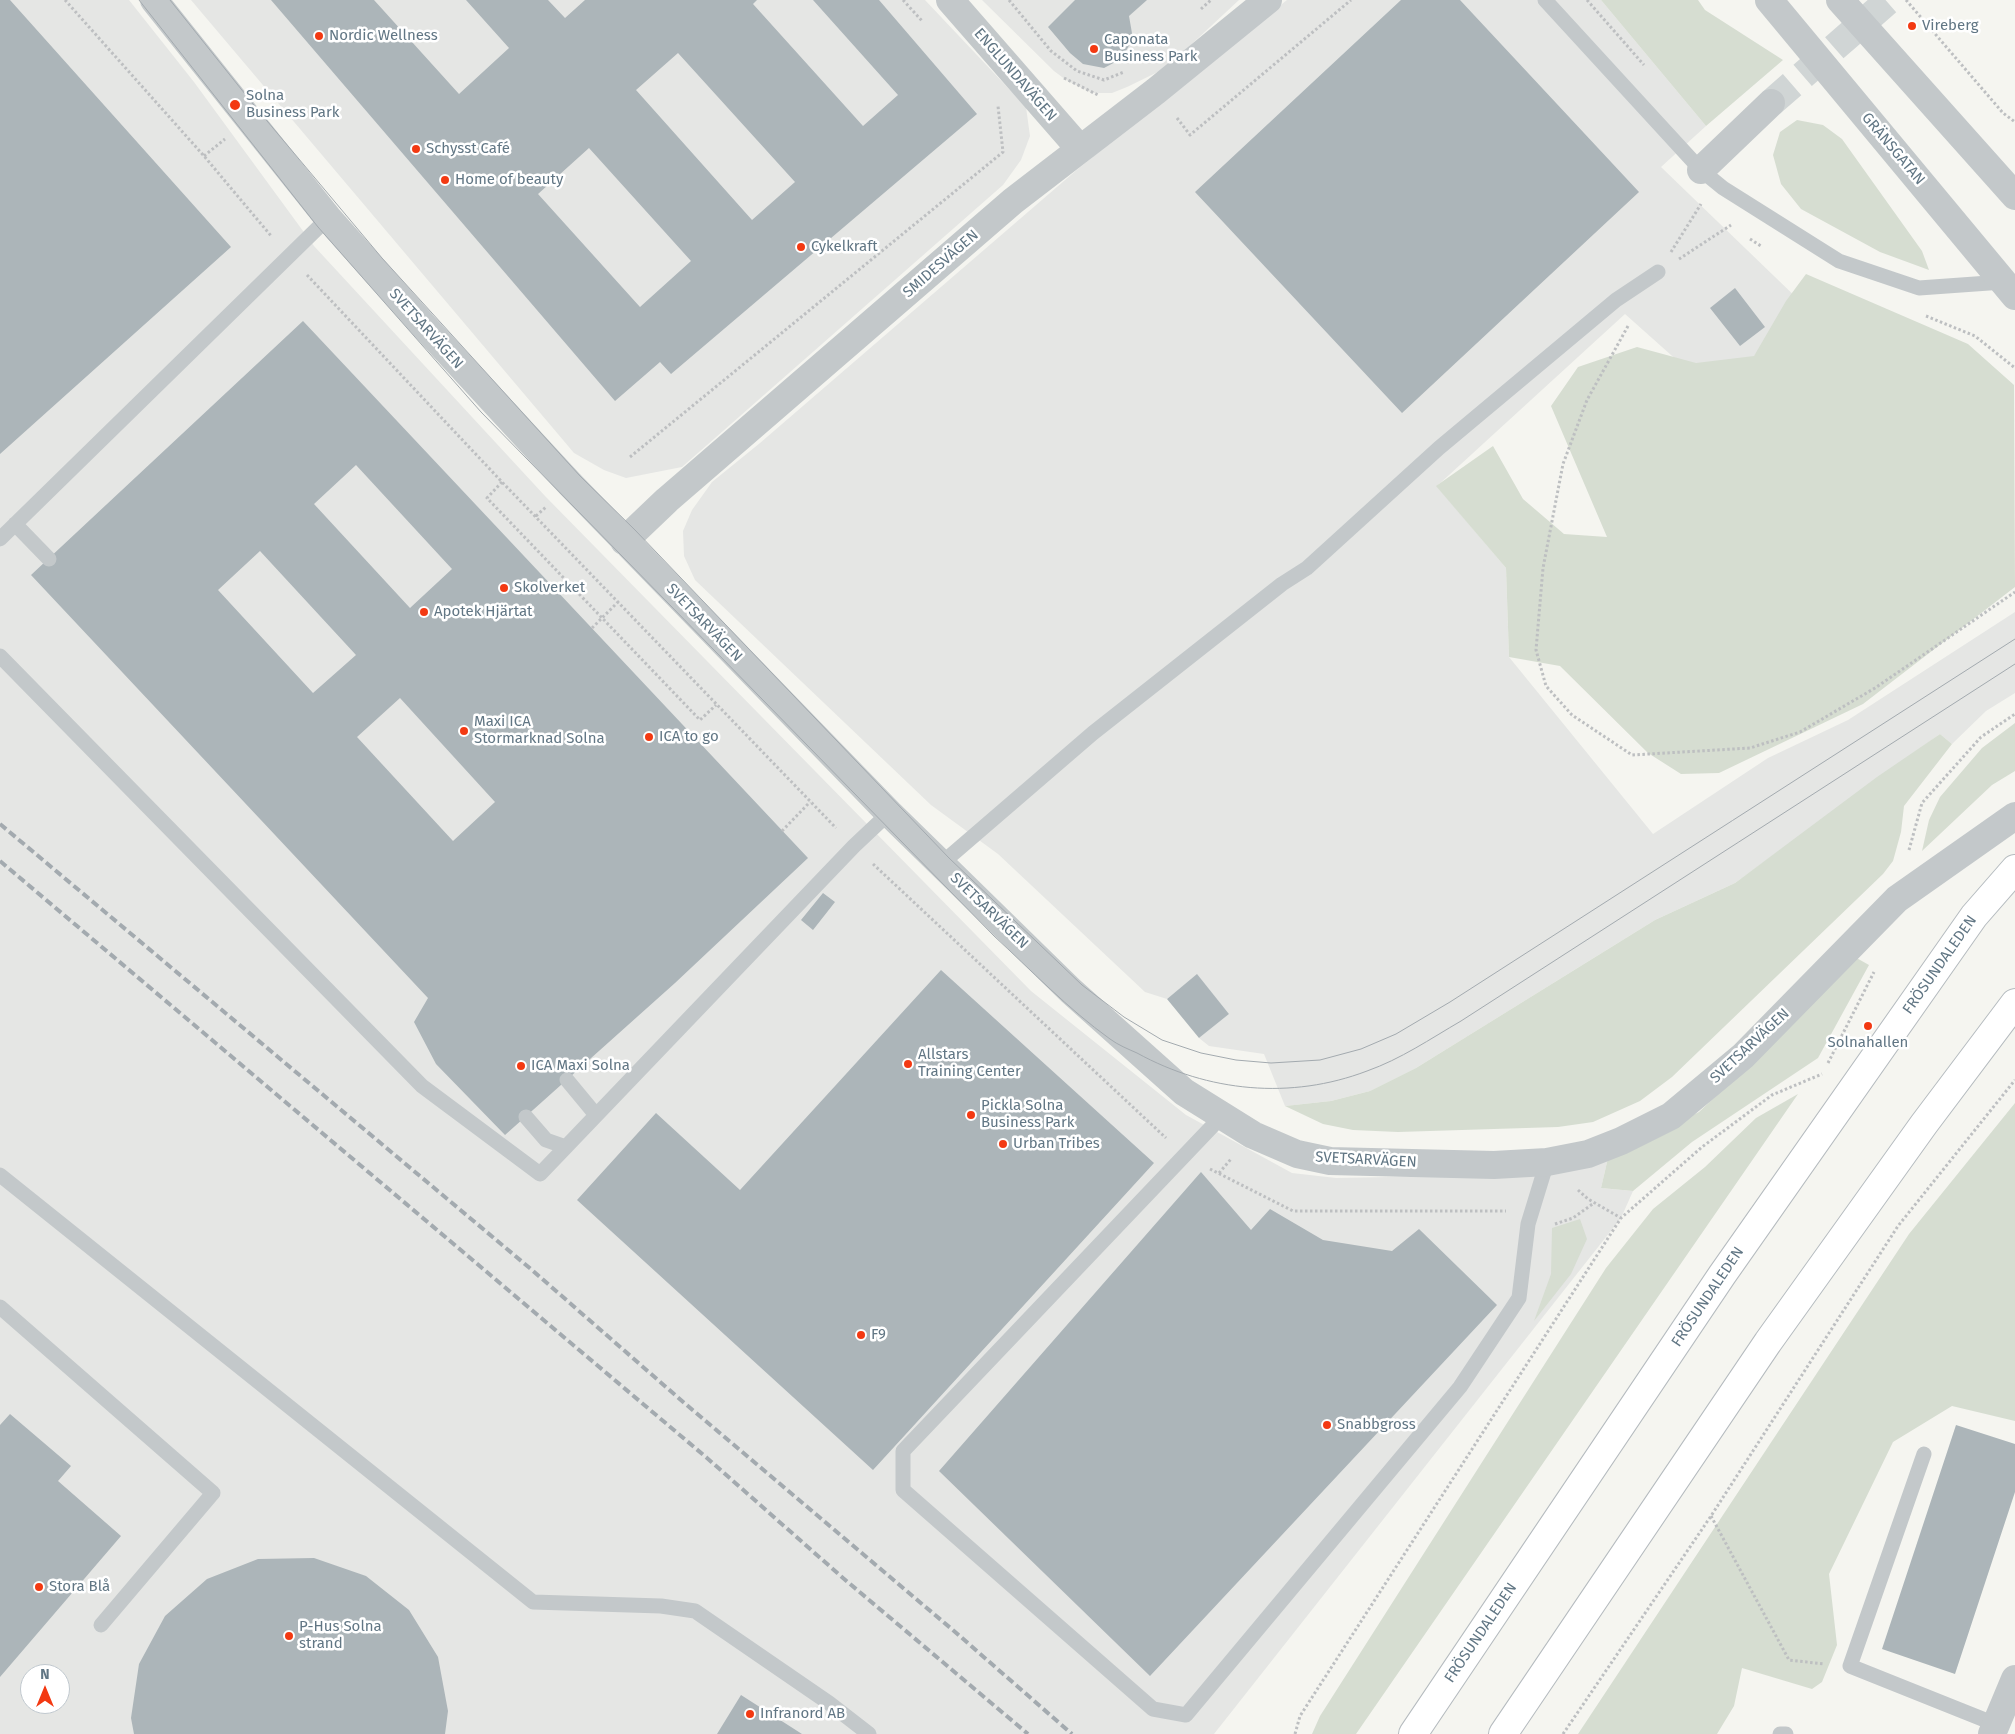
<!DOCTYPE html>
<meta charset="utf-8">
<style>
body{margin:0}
#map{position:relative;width:2015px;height:1734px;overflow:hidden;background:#f5f5f0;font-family:"Fira Sans",sans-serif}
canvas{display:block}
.north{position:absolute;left:20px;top:1664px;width:50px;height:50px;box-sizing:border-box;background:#fff;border:1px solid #c0c8ce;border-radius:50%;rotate:0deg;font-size:14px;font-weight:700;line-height:20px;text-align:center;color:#617684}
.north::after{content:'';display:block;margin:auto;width:18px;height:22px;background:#f33912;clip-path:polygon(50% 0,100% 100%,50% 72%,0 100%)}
</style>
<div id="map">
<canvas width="2015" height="1734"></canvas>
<div class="north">N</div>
</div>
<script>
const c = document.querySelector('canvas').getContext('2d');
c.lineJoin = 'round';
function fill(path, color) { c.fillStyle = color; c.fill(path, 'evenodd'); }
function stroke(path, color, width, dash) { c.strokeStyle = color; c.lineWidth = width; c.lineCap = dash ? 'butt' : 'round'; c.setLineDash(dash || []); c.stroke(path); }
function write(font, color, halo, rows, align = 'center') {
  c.font = font + ' "Fira Sans",sans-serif'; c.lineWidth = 5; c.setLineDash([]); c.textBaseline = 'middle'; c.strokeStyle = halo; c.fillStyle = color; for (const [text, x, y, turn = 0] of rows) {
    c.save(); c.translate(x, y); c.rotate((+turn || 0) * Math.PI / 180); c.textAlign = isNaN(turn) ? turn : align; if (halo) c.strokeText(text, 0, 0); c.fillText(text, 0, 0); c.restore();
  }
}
fill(new Path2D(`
 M0 0H129L194 82 314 246 545 496 1031 991 1186 1115 1292 1173 1336 1178 1496 1175 1608 1158 1601 1188 1633 1191 1621 1218 1214 1734H0ZM30 1674H60V1704H30Z
 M191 0H925L1026 107 1030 136 1021 160 1003 185 682 467 626 478 604 470 574 453Z
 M982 0H1239L1166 68 1127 87 1112 93H1092L1066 80 1054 71Z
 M1287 0H1601L1706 126 1661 167 1803 304 1717 396 1625 314 1437 486 1506 568 1509 657 1653 834 1768 758 1848 720 2015 612V693L1986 711 1952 744 1940 734 1735 883 1655 920 1416 1068 1370 1091 1331 1101 1285 1106 1264 1054 1209 1046 1199 1038 1229 1014 1197 975 1167 999 1145 992 998 854 931 805 695 580 684 556 683 531 692 510 712 482 760 443 1079 168Z`), '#e5e6e4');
fill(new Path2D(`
 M1601 0H1698L1705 10 1783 60 1706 126Z
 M1797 120 1823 125 1842 139 1922 251 1929 270 1880 252 1801 209 1781 184 1773 155 1780 132Z
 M1806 274 1968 344 2014 385 2015 587 1863 704 1719 773 1681 774 1648 753 1560 666 1509 657 1506 568 1436 486 1493 446 1523 499 1564 534 1607 537 1551 406 1578 367 1637 347 1696 363 1754 356 1786 301Z
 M2015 723V771L1992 785 1922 851 1929 820 1940 797 1982 748Z
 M1940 734 1952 744 1904 806 1901 832 1893 861 1883 874 1672 1077 1640 1101 1593 1122 1558 1127 1398 1132 1353 1130 1323 1124 1285 1106 1331 1101 1370 1091 1416 1068 1655 920 1735 883 1877 777Z
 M1853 956 1869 965 1818 1058 1692 1142 1633 1191 1601 1188 1608 1158 1699 1112 1762 1052Z
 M1798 1094 1356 1734H1312L1320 1716 1606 1268 1653 1209 1705 1167 1756 1118Z
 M2015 1103V1421L1952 1406 1893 1442 1829 1574 1837 1645 1822 1682 1812 1689 1742 1668 1734 1706 1717 1734H1578L1909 1234Z
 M1580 1219 1587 1239 1571 1274 1534 1321 1551 1274 1552 1228Z`), '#d6ddd1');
fill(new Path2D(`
 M0 0H10L231 247 0 454Z
 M271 0H374L459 94 509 48 466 0H548L565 18 585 0H757L753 4 863 126 898 95 813 0H879L977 114 671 374 660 362 615 401ZM678 53 795 182 752 220 636 90ZM589 148 691 261 640 307 538 194Z
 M1075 0H1147L1129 16 1133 39 1121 59 1104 68 1083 64 1070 53 1048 27Z
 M1401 0H1460L1639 192 1402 413 1195 192Z
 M1735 288 1765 327 1740 346 1710 308Z
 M303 321 808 858 675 983 505 1135 436 1064 414 1022 428 998 31 575ZM356 465 452 569 410 608 314 504ZM260 551 356 655 313 693 218 590ZM400 698 495 802 453 841 357 737Z
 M823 893 835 902 813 930 801 920Z
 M941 970 1154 1163 873 1470 577 1200 656 1113 740 1190Z
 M1197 974 1229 1014 1199 1038 1167 999Z
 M1201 1172 1251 1230 1270 1209 1323 1240 1392 1251 1419 1229 1497 1305 1150 1676 939 1471Z
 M10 1414 71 1466 58 1481 121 1536 0 1677V1425Z
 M1956 1425 2015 1444V1492L1955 1674 1882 1649Z
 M314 1558 366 1576 409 1610 438 1657 448 1711 445 1734H134L131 1718 139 1664 165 1616 207 1579 258 1559Z
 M741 1695 802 1734H717Z`), '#acb5b9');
stroke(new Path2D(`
 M1771 103 1889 0`), '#d0d5d5', 28, [28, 14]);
const secondary = new Path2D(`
 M1413 1734 1722 1275 1974 916 2015 869
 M1503 1734 1768 1342 1924 1124 2015 1003`);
stroke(secondary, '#b5bbbf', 30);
stroke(new Path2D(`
 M65 0 204 156 272 237
 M903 0 923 22
 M1009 0 1051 51 1077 71 1104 80 1124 72
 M1587 0 1644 65
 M1906 0 2003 113 2015 122
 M1201 9 1211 0
 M1064 78 1098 95
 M1177 118 1190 135 1351 0
 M204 156 225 139
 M1750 239 1761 246
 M1671 252 1701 204
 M1679 259 1731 225
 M307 275 502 482 836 828
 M1926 316 1975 336 2015 368
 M1628 326 1587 400 1563 464 1543 568 1536 650 1546 686 1572 715 1632 755 1750 748 1800 732 1875 688 2015 592
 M630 457 1003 152 998 106
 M502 482 487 498 700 720 716 705
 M536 516 547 506
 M592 628 618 602
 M782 831 810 802
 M1909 850 1922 803 1981 737 2015 714
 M873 864 1166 1138
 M1828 1063 1874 972
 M1210 1169 1293 1211H1506
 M1219 1173 1231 1159
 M1578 1190 1588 1199 1621 1218
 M1555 1224 1573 1218 1594 1203
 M1711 1516 1789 1660 1824 1664
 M1295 1734 1300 1716 1621 1218 1702 1147 1772 1095 1822 1074
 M1563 1734 1711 1516 1898 1226 2015 1080`), '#bdbfc1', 3, [2.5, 2.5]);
stroke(new Path2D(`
 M1545 0 1701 170 1723 188 1839 261 1919 288 2003 282
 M15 524 49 559
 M0 539 328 218
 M0 656 422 1086 540 1174 854 846 889 813
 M941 864 1093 733 1282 584 1307 568 1439 448 1616 300 1658 272
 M567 1080 596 1115
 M1222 1116 903 1451V1490L1153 1709 1186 1715 1460 1387 1519 1298 1528 1224 1547 1162
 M526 1117 546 1140 566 1147
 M0 1175 533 1602 661 1606 695 1611 829 1703 869 1734
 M0 1307 213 1493 101 1625
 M1924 1454 1850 1666 1995 1724
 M1780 1734H1786`), '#c3c8ca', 15);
stroke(new Path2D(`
 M154 0 328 218 424 326 570 484 889 813 1071 991 1184 1092 1253 1135 1297 1154 1330 1161 1494 1165 1547 1162 1588 1154 1621 1141 1671 1116 1743 1056 1897 899 2015 816
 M950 0 1080 149
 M1701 170 1771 103
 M624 541 667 500 1013 201 1156 91 1268 0
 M1992 1734 2015 1679`), '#c3c8ca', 28);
stroke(new Path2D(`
 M1769 0 2015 296
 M1840 0 2015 196`), '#c3c8ca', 28);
stroke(secondary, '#fff', 28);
stroke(new Path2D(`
 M139 0 318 227 481 412 994 936C1031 970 1068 1009 1110 1039 1118 1045 1128 1049 1137 1053 1208 1092 1291 1100 1367 1071 1401 1059 1430 1039 1461 1021L2015 664
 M170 0 257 109 382 258 580 476 635 530 949 858 1082 985 1124 1017 1162 1040 1201 1053 1236 1060 1271 1063 1320 1060 1361 1049 1396 1034 1450 1002 2015 639`), '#a3aaaf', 1);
stroke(new Path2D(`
 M0 824 532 1270 682 1401 954 1631 1072 1734
 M0 861 514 1295 707 1458 843 1578 1028 1734`), '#a3aaaf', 4, [8, 4]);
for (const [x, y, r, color] of [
 [1912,26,5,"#f33912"],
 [319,36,5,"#f33912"],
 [1094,49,5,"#f33912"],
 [235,105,6,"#f33912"],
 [416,149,5,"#f33912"],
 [445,180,5,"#f33912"],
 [801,247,5,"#f33912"],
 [504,588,5,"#f33912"],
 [424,612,5,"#f33912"],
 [464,731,5,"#f33912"],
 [649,737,5,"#f33912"],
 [1868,1026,5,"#f33912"],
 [908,1064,5,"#f33912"],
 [521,1066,5,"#f33912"],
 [971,1115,5,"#f33912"],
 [1003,1144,5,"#f33912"],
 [861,1335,5,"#f33912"],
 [1327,1425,5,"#f33912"],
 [39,1587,5,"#f33912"],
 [289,1636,5,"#f33912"],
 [750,1714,5,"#f33912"]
]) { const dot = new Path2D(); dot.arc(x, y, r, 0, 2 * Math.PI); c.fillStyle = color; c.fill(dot); stroke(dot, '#fff', 2); }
write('15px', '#617684', '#fff', [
 ["Vireberg",1922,26],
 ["Nordic Wellness",329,36],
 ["Caponata",1104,40],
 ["Business Park",1104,57],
 ["Solna",246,96],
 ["Business Park",246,113],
 ["Schysst Café",426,149],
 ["Home of beauty",455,180],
 ["Cykelkraft",811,247],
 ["Skolverket",514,588],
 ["Apotek Hjärtat",434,612],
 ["Maxi ICA",474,722],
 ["Stormarknad Solna",474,739],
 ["ICA to go",659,737],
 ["Solnahallen",1868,1043,"center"],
 ["Allstars",918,1055],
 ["Training Center",918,1072],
 ["ICA Maxi Solna",531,1066],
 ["Pickla Solna",981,1106],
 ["Business Park",981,1123],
 ["Urban Tribes",1013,1144],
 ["F9",871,1335],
 ["Snabbgross",1337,1425],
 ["Stora Blå",49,1587],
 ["P-Hus Solna",299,1627],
 ["strand",299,1644],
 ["Infranord AB",760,1714]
], 'left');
write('15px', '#617684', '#fff', [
 ["ENGLUNDAVÄGEN",1015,75,49],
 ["GRÄNSGATAN",1893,149,50],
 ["SMIDESVÄGEN",941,264,-41],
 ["SVETSARVÄGEN",426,329,48],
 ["SVETSARVÄGEN",704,623,46],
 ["SVETSARVÄGEN",989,911,44],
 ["FRÖSUNDALEDEN",1940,965,-55],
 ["SVETSARVÄGEN",1750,1046,-43],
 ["SVETSARVÄGEN",1366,1160,3],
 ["FRÖSUNDALEDEN",1708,1297,-56],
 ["FRÖSUNDALEDEN",1481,1633,-56]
]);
</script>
